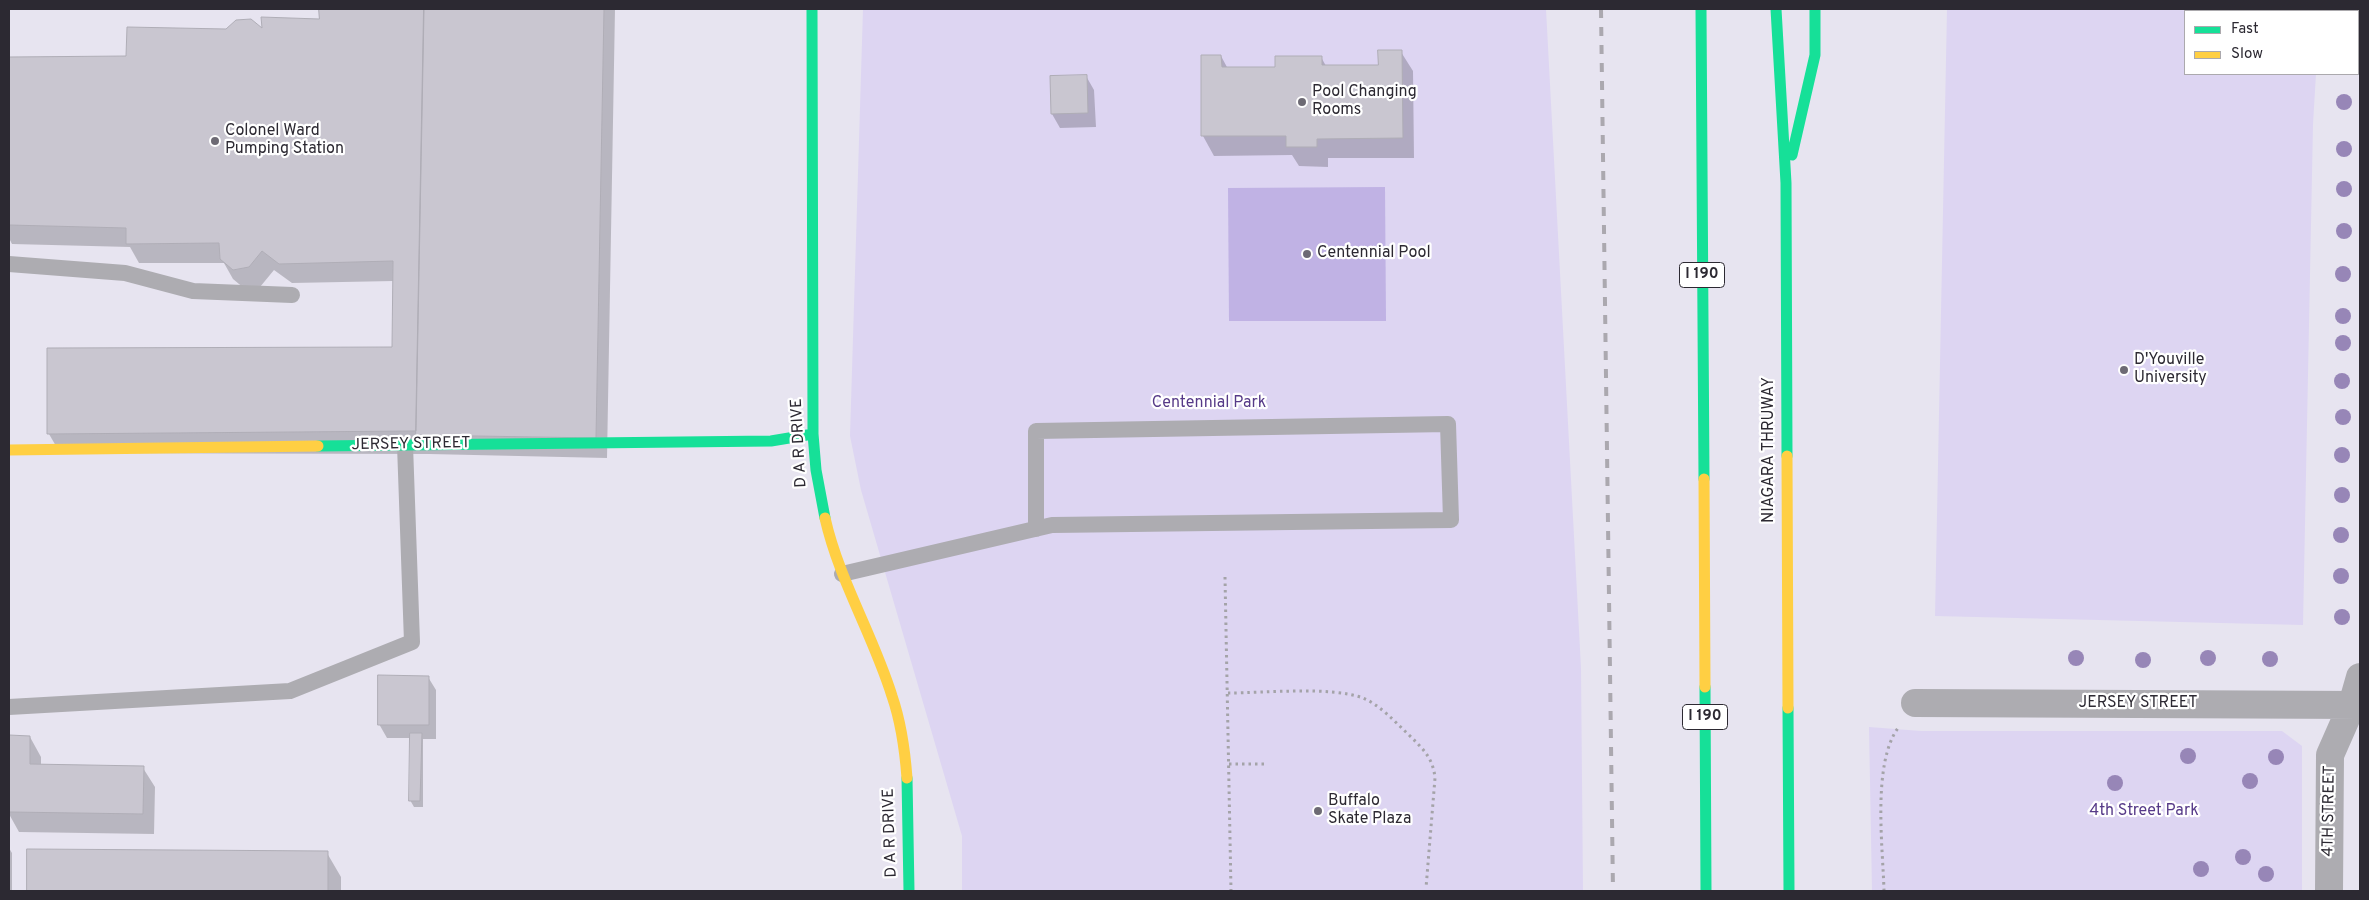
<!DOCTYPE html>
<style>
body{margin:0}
#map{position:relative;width:2369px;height:900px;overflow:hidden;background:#e7e4f0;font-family:Overpass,sans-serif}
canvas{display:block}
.frame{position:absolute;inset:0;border:10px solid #2c2932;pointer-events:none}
.legend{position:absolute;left:2184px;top:10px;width:175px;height:65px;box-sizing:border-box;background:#fff;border:1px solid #aba9ad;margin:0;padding:6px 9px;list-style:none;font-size:15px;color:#2c2932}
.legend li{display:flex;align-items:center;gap:10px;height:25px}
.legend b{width:25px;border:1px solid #aba9ad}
</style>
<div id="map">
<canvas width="2369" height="900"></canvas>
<div class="frame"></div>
<ul class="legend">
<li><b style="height:6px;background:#16e098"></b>Fast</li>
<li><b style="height:6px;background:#ffcf43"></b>Slow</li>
</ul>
</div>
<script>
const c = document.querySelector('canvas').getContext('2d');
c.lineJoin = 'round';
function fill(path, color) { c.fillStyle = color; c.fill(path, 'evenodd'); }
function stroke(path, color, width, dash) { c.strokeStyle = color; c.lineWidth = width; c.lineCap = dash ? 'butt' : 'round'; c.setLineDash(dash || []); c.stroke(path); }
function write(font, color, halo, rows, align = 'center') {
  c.font = font + ' Overpass,sans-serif'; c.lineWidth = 4.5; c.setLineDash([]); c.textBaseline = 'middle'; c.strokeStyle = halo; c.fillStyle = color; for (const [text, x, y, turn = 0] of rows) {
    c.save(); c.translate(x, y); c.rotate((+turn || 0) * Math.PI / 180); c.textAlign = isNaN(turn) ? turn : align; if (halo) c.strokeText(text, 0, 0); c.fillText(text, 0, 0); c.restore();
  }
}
fill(new Path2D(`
 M863 9H1546L1581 668 1583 891H962V836L861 490 850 436Z
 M1947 9H2321V11H2185V74H2316L2313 124 2303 625 1935 616Z
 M1869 727 1921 731H2282L2302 746V891H1872Z`), '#ddd5f2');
fill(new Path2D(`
 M1385 187 1386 321H1229L1228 188Z`), '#c0b2e4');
fill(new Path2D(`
 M320 9H615L607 458 429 454 60 453 49 434 394 348V281L292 283 274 270 260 287 245 289 233 279 224 263H139L130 247 12 244 9 238V58L127 57 321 20Z
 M1401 52 1413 71 1414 158H1328V167L1299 166 1292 155 1214 156 1203 136 1221 56 1228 69H1276L1321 57 1326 66H1380Z
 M1086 76 1094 90 1096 127 1060 128 1052 114 1051 77Z
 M428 677 436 690V739H423V807H414L410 800 411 738H387L379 724Z
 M9 737H30L41 757V766L143 768 155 787 154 834 19 832 9 814Z
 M9 848 12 853V891H9Z
 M28 850 327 853 341 877V891H28Z`), '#0003');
const building = new Path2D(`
 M319 9H424L416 431 47 434V348L392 347 393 261 279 264 262 251 249 267 233 270 220 259 219 243 126 244V228L9 225V57L126 56 127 27 226 29 236 20 251 19 262 28 261 17 319 19Z
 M424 9H604L596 438 416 435Z
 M1378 50H1402L1403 138 1317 139V147H1286V136H1201V55H1221L1222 67H1275V56H1322V65H1378Z
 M1087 75 1088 113 1051 114 1050 76Z
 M378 675 429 676V725H378Z
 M410 733H422L420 801H409Z
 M9 735 30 736V764L144 766 143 814 9 812Z
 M27 849 328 851V891H27Z`);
fill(building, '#c9c6d0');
stroke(building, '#afadb6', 1);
stroke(new Path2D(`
 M1225 577 1231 891
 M1228 693C1264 693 1331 686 1363 698 1380 705 1394 721 1408 734 1422 748 1433 757 1435 778L1426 888
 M1229 764H1268
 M1884 891C1883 848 1872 764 1898 728`), '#a4a3a8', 3, [2.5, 4]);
stroke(new Path2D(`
 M9 264 125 273 193 291 292 295
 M842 574 1052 525 1451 520 1448 424 1036 431V529
 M9 707 290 691 412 642 405 445`), '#adacb1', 16);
stroke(new Path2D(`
 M1915 703 2360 705
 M2329 891 2330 755 2352 705 2360 677`), '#adacb1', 28);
stroke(new Path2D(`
 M812 9 813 434 816 470 825 518
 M1701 9 1704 479
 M1776 9 1786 183 1787 456
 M1792 155 1815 55V9
 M318 446 771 441 813 434
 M1705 687 1706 891
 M1788 708 1789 891
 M907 778 909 891`), '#16e098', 11);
stroke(new Path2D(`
 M9 450 318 446
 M1787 456 1788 708
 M1704 479 1705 687
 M825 518C839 580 873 635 892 696 901 722 905 751 907 778`), '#ffcf43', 11);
stroke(new Path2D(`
 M1601 9 1613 891`), '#aba8af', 4, [9, 9]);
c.fillStyle = '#9786b7';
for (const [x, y] of [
 [2344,102],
 [2344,149],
 [2344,189],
 [2344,231],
 [2343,274],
 [2343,316],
 [2343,343],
 [2342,381],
 [2343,417],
 [2342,455],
 [2342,495],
 [2341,535],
 [2341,576],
 [2342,617],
 [2076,658],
 [2208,658],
 [2270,659],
 [2143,660],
 [2188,756],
 [2276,757],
 [2250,781],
 [2115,783],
 [2243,857],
 [2201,869],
 [2266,874]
]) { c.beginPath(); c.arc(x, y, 8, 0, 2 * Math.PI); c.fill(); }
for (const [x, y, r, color] of [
 [1302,102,5,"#6d6a74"],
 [215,141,5,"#6d6a74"],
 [1307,254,5,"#6d6a74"],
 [2124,370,5,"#6d6a74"],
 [1318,811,5,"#6d6a74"]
]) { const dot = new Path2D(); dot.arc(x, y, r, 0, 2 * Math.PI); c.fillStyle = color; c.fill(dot); stroke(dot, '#fff', 2); }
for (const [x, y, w] of [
 [1702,275,45],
 [1705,717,45]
]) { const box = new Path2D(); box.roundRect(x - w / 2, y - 12.5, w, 25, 4); c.fillStyle = '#fff'; c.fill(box); stroke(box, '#2c2932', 1); }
write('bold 15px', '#2c2932', null, [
 ["I 190",1702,275],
 ["I 190",1705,717]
]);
write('16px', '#2c2932', '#fff', [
 ["Pool Changing",1312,93],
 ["Rooms",1312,111],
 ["Colonel Ward",225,132],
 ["Pumping Station",225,150],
 ["Centennial Pool",1317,254],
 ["D'Youville",2134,361],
 ["University",2134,379],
 ["Buffalo",1328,802],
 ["Skate Plaza",1328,820]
], 'left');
write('16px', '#563a88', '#fff', [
 ["Centennial Park",1209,404],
 ["4th Street Park",2144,812]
]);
write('16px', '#2c2932', '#fff', [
 ["D A R DRIVE",800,443,-93],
 ["JERSEY STREET",411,445,-1],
 ["NIAGARA THRUWAY",1770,450,-90],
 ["JERSEY STREET",2138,704],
 ["4TH STREET",2330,811,-89],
 ["D A R DRIVE",891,833,-92]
]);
</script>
